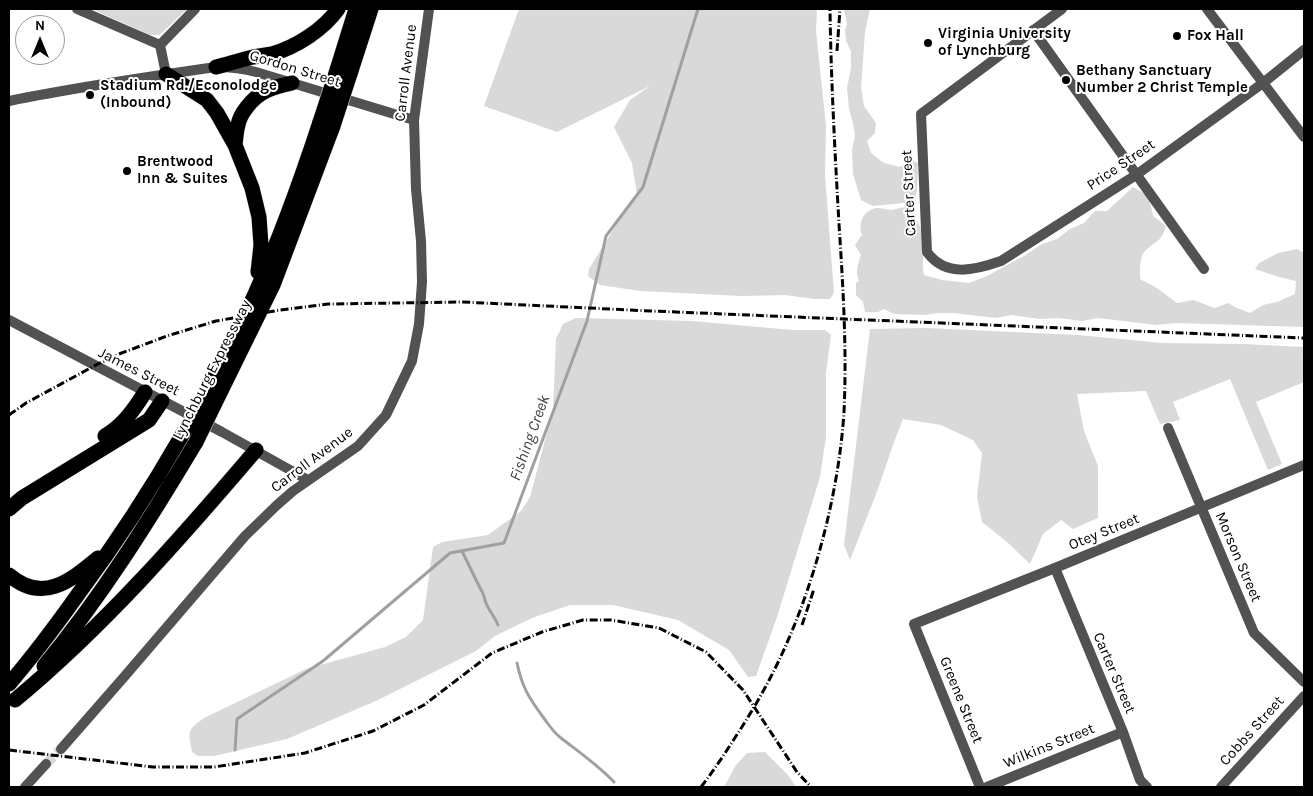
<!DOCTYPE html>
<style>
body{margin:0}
#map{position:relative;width:1313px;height:796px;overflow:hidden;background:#fff;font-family:Karla,sans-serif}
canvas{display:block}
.frame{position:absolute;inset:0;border:10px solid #000;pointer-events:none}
.north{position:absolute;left:15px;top:15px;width:50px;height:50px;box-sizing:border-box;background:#fff;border:1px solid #999;border-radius:50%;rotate:0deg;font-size:14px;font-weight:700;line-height:20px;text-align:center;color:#000}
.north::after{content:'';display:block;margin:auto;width:18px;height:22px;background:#000;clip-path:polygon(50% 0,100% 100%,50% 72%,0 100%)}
</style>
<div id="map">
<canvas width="1313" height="796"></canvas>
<div class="frame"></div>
<div class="north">N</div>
</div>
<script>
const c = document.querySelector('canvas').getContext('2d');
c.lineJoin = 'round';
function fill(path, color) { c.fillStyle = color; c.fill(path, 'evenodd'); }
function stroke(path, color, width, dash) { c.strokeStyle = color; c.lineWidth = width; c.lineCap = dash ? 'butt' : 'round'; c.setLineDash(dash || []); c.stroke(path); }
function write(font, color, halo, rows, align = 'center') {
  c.font = font + ' Karla,sans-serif'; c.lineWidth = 4; c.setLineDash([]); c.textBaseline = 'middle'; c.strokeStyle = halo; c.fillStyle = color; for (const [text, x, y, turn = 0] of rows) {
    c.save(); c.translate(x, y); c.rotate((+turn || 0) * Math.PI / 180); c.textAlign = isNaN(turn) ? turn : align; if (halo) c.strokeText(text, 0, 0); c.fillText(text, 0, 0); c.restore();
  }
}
fill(new Path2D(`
 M92 9H187L164 31 159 35H150Z
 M519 9H817L816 31 826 126 825 175 834 293 830 299H814L785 295 742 296 640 291 600 285 588 276 589 269 624 212 637 195 632 163 614 127 630 100 650 86 557 132 484 106Z
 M844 9H870L865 32 861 87 864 106 876 123 875 133 867 141 871 153 884 163 900 167 910 160 918 163 917 190 915 202 873 206 861 200 853 174 852 149 855 136 853 123 849 109 847 88 851 68V51L846 41 845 30 847 24Z
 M1133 187 1149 196 1153 216 1166 226C1161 243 1156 240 1145 251 1139 257 1140 270 1140 279L1157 288 1177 303 1193 300 1215 308 1228 303 1237 308 1250 313 1263 305 1277 302 1295 294 1296 281 1279 277 1255 269 1259 263 1278 253 1297 249 1304 253V327L1176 323 1156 325 1098 318 1082 321 1059 318 1039 319 1011 315 996 318 953 313H938L924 315 894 314 884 309 878 312H865L863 302 856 295V283L859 281C855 272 858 264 861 255L855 245 862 235C857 223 864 209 878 208 882 208 886 209 890 210 895 210 901 207 906 207 918 218 925 233 924 250 923 260 922 265 924 275L942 280 969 283 987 276 1024 256 1042 244 1057 239 1070 229 1084 223 1095 211H1107Z
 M576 318 692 321 793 330H825L831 335 826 373V437L820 477 777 617 756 676 748 677 729 650 678 620 613 605H570L532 618 495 636 476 651 378 700 287 739 214 756H198L192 752C188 731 187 730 204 718L306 669 385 647 406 637 423 620 433 547 442 542 488 535 521 511 530 497 553 410 556 339 563 324Z
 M926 328 1078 335 1163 343 1244 344 1304 347V382L1256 402 1282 464 1268 470 1230 379 1173 402 1180 420 1160 424 1146 391 1077 394 1084 431 1098 466V518L1073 529 1061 520 1043 534 1030 564 1007 542 982 522 977 497 982 453 973 440 941 425 903 419 894 442 878 489 850 560 844 545 870 329Z
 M765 752 788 775 796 787H724L736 765 747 753Z`), '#d9d9d9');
stroke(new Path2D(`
 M462 551 480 588C484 593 484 598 486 603 489 611 495 617 498 625
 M517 663C522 687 529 698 543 717 549 725 553 732 561 738 579 752 598 765 614 782
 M235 750 237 719 323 661 450 553 504 543 587 321 606 236 643 187 698 9`), '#a0a0a0', 3);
stroke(new Path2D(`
 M46 764 61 749`), '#d9d9d9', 10, [10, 5]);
const motorway = new Path2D(`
 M216 67C228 64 240 60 253 57 259 56 266 55 272 54 296 47 323 30 338 9
 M337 70 356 9
 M166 74 207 100 217 113 235 145 252 188 259 217 261 245 258 272
 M350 74 371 9
 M235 145C236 138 236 132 238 125 239 119 243 112 247 107 259 91 273 87 292 83
 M204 397C222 363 239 329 255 294 280 238 301 180 320 122
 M215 403 273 285 333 126
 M105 436C123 425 134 410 145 392
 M9 509 22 498 149 420 162 401
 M9 575C43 604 70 581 98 558
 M44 666C102 596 150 519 196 442
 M9 684C34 655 57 624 79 593 116 543 150 491 181 437
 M15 700C104 626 181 538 256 450`);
stroke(motorway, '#dbdbdb', 16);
stroke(new Path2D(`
 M77 9 160 45 166 74
 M1062 9 921 114 927 252C946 278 975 270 1001 261L1136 175 1263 83 1304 50
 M1207 9 1304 137
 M1033 30 1204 269
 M160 45 195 9
 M1168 428 1254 633 1304 682
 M1055 568 1123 732 1140 780 1147 787
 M980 787 914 624 1055 568 1304 465
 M987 787 1123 732
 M1221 787 1304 696`), '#525252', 10);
stroke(new Path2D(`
 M9 101C77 87 146 77 216 67 230 67 242 68 256 72L414 120
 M9 320 222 432 308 480
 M61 749 124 677 245 536 277 505 293 491 358 446 386 415 412 361 419 324 422 282 421 241 416 189 414 120 429 9
 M25 787 46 764`), '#525252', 10);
stroke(motorway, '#000', 15);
stroke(new Path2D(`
 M837 51 840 9
 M9 415 26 403 96 365 119 354 167 336 216 321 280 310 328 304 463 302 651 311 1304 338
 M802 625 814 589
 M9 750 153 767H214L305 753 373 731 424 705 492 653 542 632 583 620H611L659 628 706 652 743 690 797 772 811 787
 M701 787C711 774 720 761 729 747 740 730 751 713 761 695 807 614 838 505 844 412 847 350 843 286 839 224 835 153 831 81 830 9`), '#000', 3, [8, 2.5, 1, 2.5]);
const motorwayBridge = new Path2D(`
 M320 122 337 70
 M333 126 350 74
 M181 437 204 397
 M196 442 215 403`);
stroke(motorwayBridge, '#dbdbdb', 16, []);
stroke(motorwayBridge, '#000', 15);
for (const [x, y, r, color] of [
 [1177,36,5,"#000"],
 [928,43,5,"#000"],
 [1066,80,5,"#000"],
 [90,95,5,"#000"],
 [127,171,5,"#000"]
]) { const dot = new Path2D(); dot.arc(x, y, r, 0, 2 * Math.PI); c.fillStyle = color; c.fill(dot); stroke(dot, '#fff', 2); }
write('bold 15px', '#000', '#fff', [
 ["Virginia University",938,34],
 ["of Lynchburg",938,51],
 ["Fox Hall",1187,36],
 ["Bethany Sanctuary",1076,71],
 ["Number 2 Christ Temple",1076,88],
 ["Stadium Rd./Econolodge",100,86],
 ["(Inbound)",100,103],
 ["Brentwood",137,162],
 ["Inn & Suites",137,179]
], 'left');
write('15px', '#000', '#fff', [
 ["Gordon Street",295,69,17],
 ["Carroll Avenue",406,73,-83],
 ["Price Street",1121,165,-34],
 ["Carter Street",909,193,-93],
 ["Lynchburg Expressway",212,370,-63],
 ["James Street",139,372,27],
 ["Carroll Avenue",312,460,-37],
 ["Otey Street",1104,532,-22],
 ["Morson Street",1238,557,67],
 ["Carter Street",1114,673,67],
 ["Greene Street",961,700,68],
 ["Cobbs Street",1252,731,-48],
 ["Wilkins Street",1049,746,-22]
]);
write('italic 16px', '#414141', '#fff', [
 ["Fishing Creek",530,438,-70]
]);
</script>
